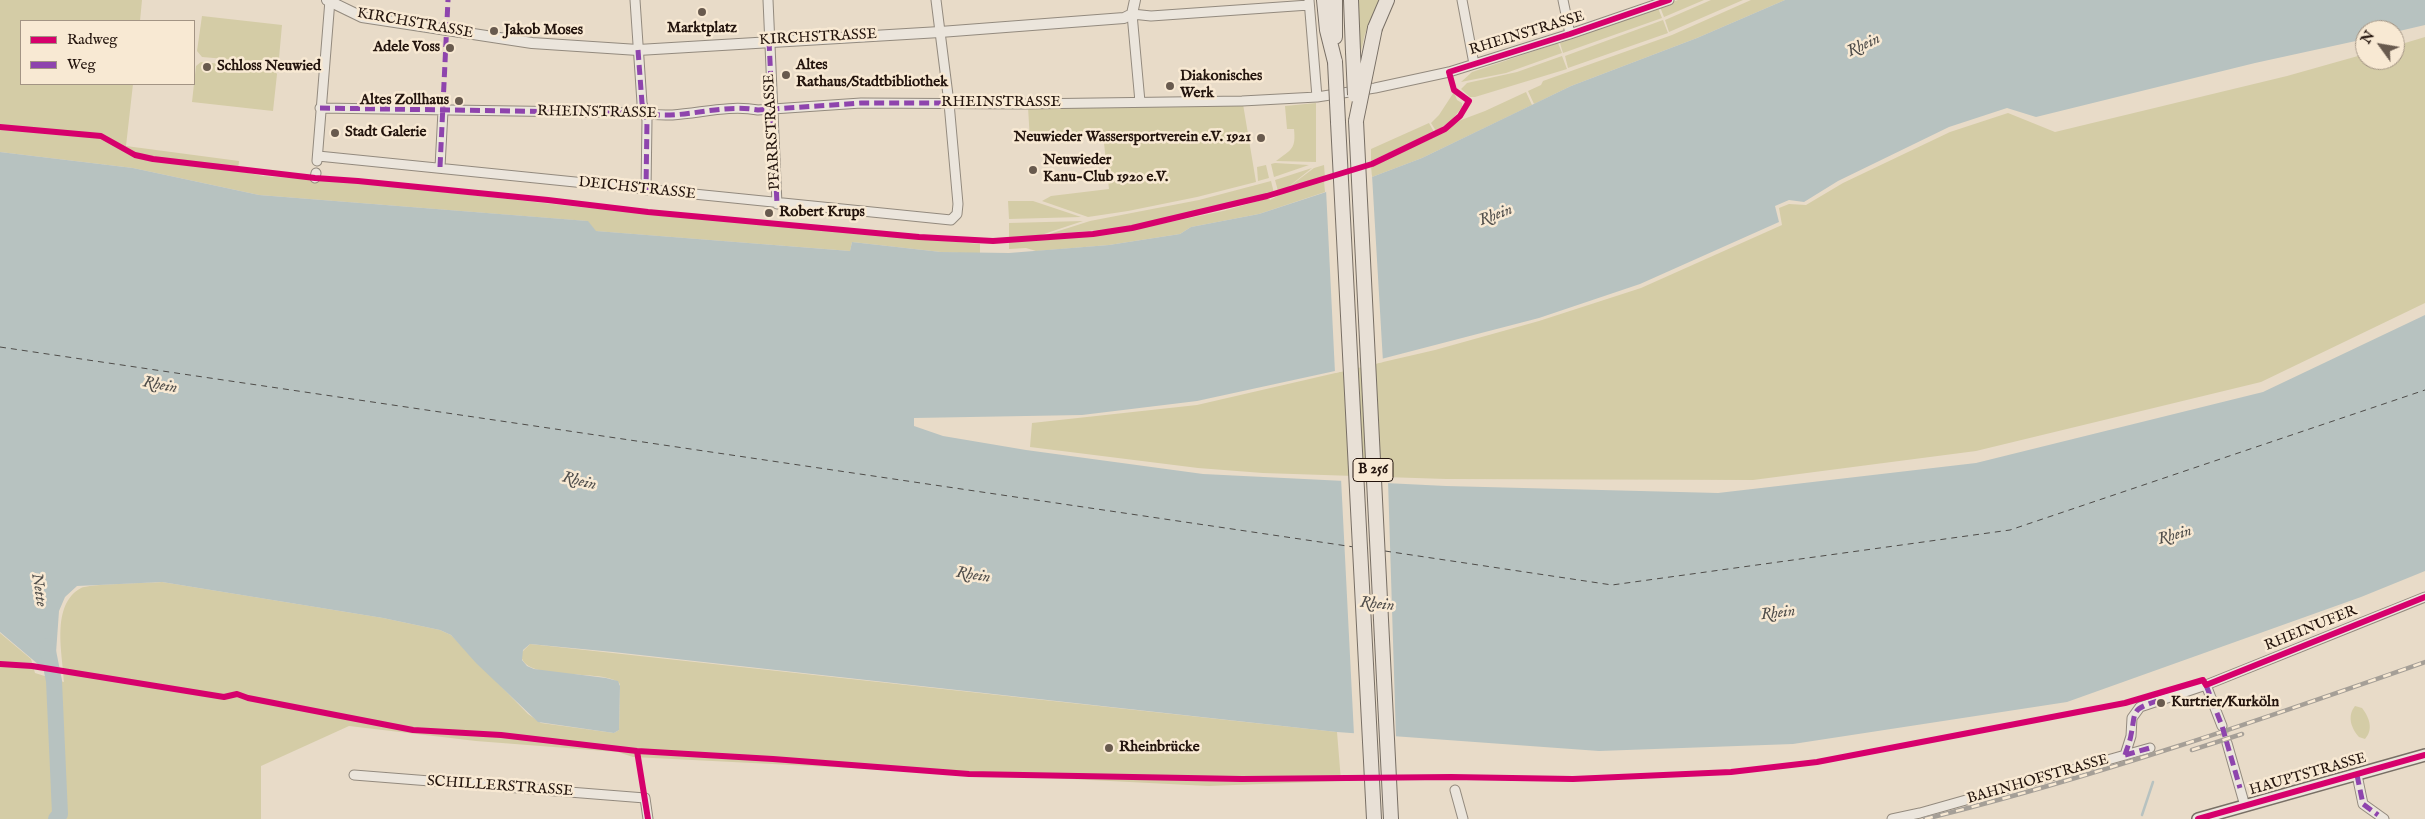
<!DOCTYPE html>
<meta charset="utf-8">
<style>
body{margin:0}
#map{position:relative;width:2425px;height:819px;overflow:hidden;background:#e8dbc8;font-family:"IM FELL English",serif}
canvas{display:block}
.legend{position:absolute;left:20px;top:20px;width:175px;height:65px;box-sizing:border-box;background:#f8e9d3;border:1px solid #a39484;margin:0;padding:6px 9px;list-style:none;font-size:15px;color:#23140d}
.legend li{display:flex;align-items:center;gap:10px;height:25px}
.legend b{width:25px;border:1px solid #a39484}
.north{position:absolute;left:2355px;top:20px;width:50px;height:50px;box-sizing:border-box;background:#f8e9d3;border:1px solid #a39484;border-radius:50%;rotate:302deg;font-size:14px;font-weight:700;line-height:20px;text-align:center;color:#23140d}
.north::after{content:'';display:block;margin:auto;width:18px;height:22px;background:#685a4e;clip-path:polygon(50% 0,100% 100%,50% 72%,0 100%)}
</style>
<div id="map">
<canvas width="2425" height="819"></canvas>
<ul class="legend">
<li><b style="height:6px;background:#d6006c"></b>Radweg</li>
<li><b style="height:6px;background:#8e44ad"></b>Weg</li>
</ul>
<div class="north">N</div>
</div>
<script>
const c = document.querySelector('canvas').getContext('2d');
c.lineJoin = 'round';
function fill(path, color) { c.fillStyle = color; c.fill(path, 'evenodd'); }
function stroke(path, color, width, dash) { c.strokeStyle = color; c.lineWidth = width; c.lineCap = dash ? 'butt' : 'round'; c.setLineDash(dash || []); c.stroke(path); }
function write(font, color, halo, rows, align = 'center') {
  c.font = font + ' "IM FELL English",serif'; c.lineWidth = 5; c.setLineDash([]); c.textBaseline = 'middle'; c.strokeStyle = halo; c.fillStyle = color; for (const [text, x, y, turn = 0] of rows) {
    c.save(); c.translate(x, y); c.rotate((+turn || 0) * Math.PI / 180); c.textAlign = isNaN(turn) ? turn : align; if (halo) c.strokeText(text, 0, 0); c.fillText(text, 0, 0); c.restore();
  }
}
fill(new Path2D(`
 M0 0H142L140 21H21V84H133L126 146 239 161 238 171 263 176 361 183 589 208 980 244V254L941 252 852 242 850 251 595 231 587 221 259 195 133 168 0 152Z
 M1358 0H1379L1365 34 1359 60Z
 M1678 0H1704L1664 17 1660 7Z
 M1711 0H1743L1669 32 1665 20Z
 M1751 0H1785L1697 38 1571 86 1534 104 1528 91 1541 85 1543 81 1672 35Z
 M1658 8 1662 18 1563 53 1560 43Z
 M202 16 282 25 279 58 273 63 202 57 197 51Z
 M1663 20 1668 33 1568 68 1565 56Z
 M2425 37V303L2261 382 1976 451 1753 480 1446 479 1263 473 1198 468 1030 447 1032 423 1197 405 1435 350 1539 321 1641 288 1782 225 1779 208 1789 204 1806 205 1843 183 1950 132 2008 113 2055 132 2287 76 2365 54V60H2395V46Z
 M1558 43 1562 53 1506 73 1461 82 1472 72Z
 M1562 56 1567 69 1475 97H1470L1461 89 1467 83 1517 72Z
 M201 62 273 69 277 74 273 111 192 102 196 66Z
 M1454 92 1457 100 1462 103V107L1452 120 1436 131 1431 123 1439 115Z
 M1526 92 1532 105 1422 158 1372 177 1371 166 1431 139 1461 120 1485 111Z
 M1316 103V162L1276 161C1292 149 1296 149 1294 129H1287L1285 106Z
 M1243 104 1256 182 1197 197 1128 211 1088 217 1042 201 1051 196 1109 189 1103 134 1030 141 1028 107Z
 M1429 123 1434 132 1371 161V149Z
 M1275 163 1309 165 1274 177 1271 164Z
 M1266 165 1269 178 1258 181 1257 167Z
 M1324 165 1325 178 1290 186 1314 168Z
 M1312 168 1287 188 1278 191 1275 180Z
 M1271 181 1274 193 1129 227 1046 235 1090 221 1199 200Z
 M1324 181 1325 192 1259 214 1191 227 1180 234 1109 245 1036 251 1026 248 1009 249V242L1085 237 1137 229 1223 211 1269 198 1270 200 1287 191Z
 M1008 201H1033L1081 217 1009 219Z
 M1083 221 1038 236 1009 239V223Z
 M162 582 383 618 440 630 451 635 528 714 541 723 614 733 619 730 620 684C606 667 520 684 521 653L530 644 1337 732 1341 781 1209 786 633 757 618 752 476 741 349 726 261 766V819H0V633L31 659 35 673 64 682C63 655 50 605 81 588 88 584 149 583 162 582Z
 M2355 706 2362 708C2369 717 2374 729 2365 739L2359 737C2351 728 2347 716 2355 706Z`), '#d4cca6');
fill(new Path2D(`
 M1785 0H2425V25L2395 32V30H2365V39L2255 63 2036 117 2007 108 1949 127 1838 181 1804 202 1789 200 1775 206 1779 222 1640 284 1539 318 1335 371 1197 401 1082 415 914 418V426L943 436 1026 450 1203 474 1446 486 1718 493 1976 463 2263 392 2425 315V571L2361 597 2067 702 1793 744 1599 751 1337 732 613 652 530 644 523 650 522 660 527 666 534 669 606 678 618 681 620 686 619 730 614 733 538 722 476 663 451 635 440 630 383 618 162 582 77 586 65 597 59 611 55 667 39 665 0 632V152L133 168 259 195 588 221 596 231 850 251 852 242 941 252 1009 253 1109 245 1180 234 1191 227 1259 214 1372 177 1422 158 1571 86 1697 38Z`), '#b7c2c0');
fill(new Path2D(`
 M1372 175 1383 362 1335 373 1326 189Z
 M1341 478 1388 480 1396 738 1354 735Z`), '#e8dbc8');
stroke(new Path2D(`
 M2142 815 2153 782`), '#b7c2c0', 2.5);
stroke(new Path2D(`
 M47 646 54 681 60 814 56 819`), '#b7c2c0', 16);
stroke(new Path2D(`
 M0 347 1354 547
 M1385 551 1612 585 2010 530 2425 390`), '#4f4d4a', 1, [6, 5]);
stroke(new Path2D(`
 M2222 726 2227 743`), '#cabdac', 9, [9, 4.5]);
const minor = new Path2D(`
 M635 0 642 103 647 120 646 190
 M768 0 777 204
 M1309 0 1317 97
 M1462 0 1474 64
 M1563 0 1570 34
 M1140 102 1132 14 1151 16 1309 5
 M320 108 645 113C681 121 718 103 758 110L861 103 1024 104 1242 101 1317 97 1375 88 1449 72 1570 34 1669 0
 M318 156 951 220 957 214 958 204 949 103 936 0
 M317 161 330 0
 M440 167 443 111
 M315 178 316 173
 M2206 685 2222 726
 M2227 743 2245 806
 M2125 755 2131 736 2132 718 2140 707 2206 685 2425 597
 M354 775 645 798 648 819
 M2357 775 2363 804 2384 819
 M1455 790 1463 819
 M1892 819 1920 813 2150 748`);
const tertiary = new Path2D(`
 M327 0 362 17 532 43 638 50 940 32 1124 18 1132 14 1135 0`);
const secondary = new Path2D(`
 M2198 819 2425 755`);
const trunk = new Path2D(`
 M1324 0 1327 30 1335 62
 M1351 0 1353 52
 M1375 28 1387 0
 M1335 37V0
 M1356 121 1391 819
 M1338 122 1374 819`);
stroke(minor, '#938a7e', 11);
stroke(tertiary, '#938a7e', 12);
stroke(secondary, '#786f65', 14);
stroke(trunk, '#786f65', 16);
stroke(minor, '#ebe5dc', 9);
stroke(tertiary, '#ebe5dc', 10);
stroke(secondary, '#ebe5dc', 11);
stroke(trunk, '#e8e0d6', 14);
const rail = new Path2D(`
 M2192 750 2242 734
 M1925 819C2095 777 2260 720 2425 662`);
stroke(rail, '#a59f97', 4.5);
stroke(rail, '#f8e9d3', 2.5, [8]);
const trunkBridge = new Path2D(`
 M1353 52 1355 95
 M1335 62 1338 122
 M1356 121 1375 28`);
stroke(trunkBridge, '#786f65', 16, []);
stroke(trunkBridge, '#e8e0d6', 14);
stroke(new Path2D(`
 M769 41 777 204
 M638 50 642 103 647 120 646 190
 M320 108 645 113C681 121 718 103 758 110L861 103H949
 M440 167 448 0
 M2206 685 2222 726 2240 788
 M2125 755C2127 748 2130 742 2131 735 2136 711 2130 710 2157 701
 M2125 755 2150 748
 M2357 775 2363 804 2378 815`), '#8e44ad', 5, [10, 5]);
stroke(new Path2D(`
 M0 127 101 136 135 155 153 159 315 178 358 181 548 200 648 212 919 237 993 241 1093 234 1132 228 1267 196 1372 164 1445 129 1460 116 1469 101 1454 90 1449 72 1570 34 1669 0
 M0 664 32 666 224 697 237 694 248 698 413 730 501 735 637 751 773 759 969 774 1242 779 1451 777 1573 779 1731 772 1817 762 2125 703 2203 680 2206 685 2425 597
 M637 751 648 819
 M2198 819 2425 755`), '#d6006c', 6);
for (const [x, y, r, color] of [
 [702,12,5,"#685a4e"],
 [494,31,5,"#685a4e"],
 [450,48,5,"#685a4e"],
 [207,67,5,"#685a4e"],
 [786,75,5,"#685a4e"],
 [1170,86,5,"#685a4e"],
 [459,101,5,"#685a4e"],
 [335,133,5,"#685a4e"],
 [1261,138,5,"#685a4e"],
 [1033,170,5,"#685a4e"],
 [769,213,5,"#685a4e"],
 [2161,703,5,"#685a4e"],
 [1109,748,5,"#685a4e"]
]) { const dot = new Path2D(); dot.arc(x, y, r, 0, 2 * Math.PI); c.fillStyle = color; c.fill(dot); stroke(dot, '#f8e9d3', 2); }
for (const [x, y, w] of [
 [1373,470,40]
]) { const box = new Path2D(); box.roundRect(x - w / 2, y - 11.5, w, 23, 4); c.fillStyle = '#f8e9d3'; c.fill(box); stroke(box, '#23140d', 1); }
write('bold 14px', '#23140d', null, [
 ["B 256",1373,470]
]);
write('15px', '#23140d', '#f8e9d3', [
 ["KIRCHSTRASSE",415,24,10],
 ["RHEINSTRASSE",1527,34,-17],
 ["KIRCHSTRASSE",818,38,-3],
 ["RHEINSTRASSE",1001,103],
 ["RHEINSTRASSE",597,113,1],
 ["PFARRSTRASSE",773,132,-93],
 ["DEICHSTRASSE",637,189,6],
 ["RHEINUFER",2311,629,-22],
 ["HAUPTSTRASSE",2308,775,-16],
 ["BAHNHOFSTRASSE",2038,780,-16],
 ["SCHILLERSTRASSE",500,787,4]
]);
write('bold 15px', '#23140d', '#f8e9d3', [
 ["Marktplatz",702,29,"center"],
 ["Jakob Moses",504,31],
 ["Adele Voss",440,48,"right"],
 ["Altes",796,66],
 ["Rathaus/Stadtbibliothek",796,83],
 ["Schloss Neuwied",217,67],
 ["Diakonisches",1180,77],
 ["Werk",1180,94],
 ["Altes Zollhaus",449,101,"right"],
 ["Stadt Galerie",345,133],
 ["Neuwieder Wassersportverein e.V. 1921",1251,138,"right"],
 ["Neuwieder",1043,161],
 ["Kanu-Club 1920 e.V.",1043,178],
 ["Robert Krups",779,213],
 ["Kurtrier/Kurköln",2171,703],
 ["Rheinbrücke",1119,748]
], 'left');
write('italic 16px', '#4f4d4a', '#f8e9d3', [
 ["Rhein",1864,46,-26],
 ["Rhein",1496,216,-21],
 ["Rhein",160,386,11],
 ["Rhein",579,482,14],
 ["Rhein",2175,536,-16],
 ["Rhein",973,576,9],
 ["Nette",38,590,81],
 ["Rhein",1377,605,6],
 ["Rhein",1778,614,-7]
]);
</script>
